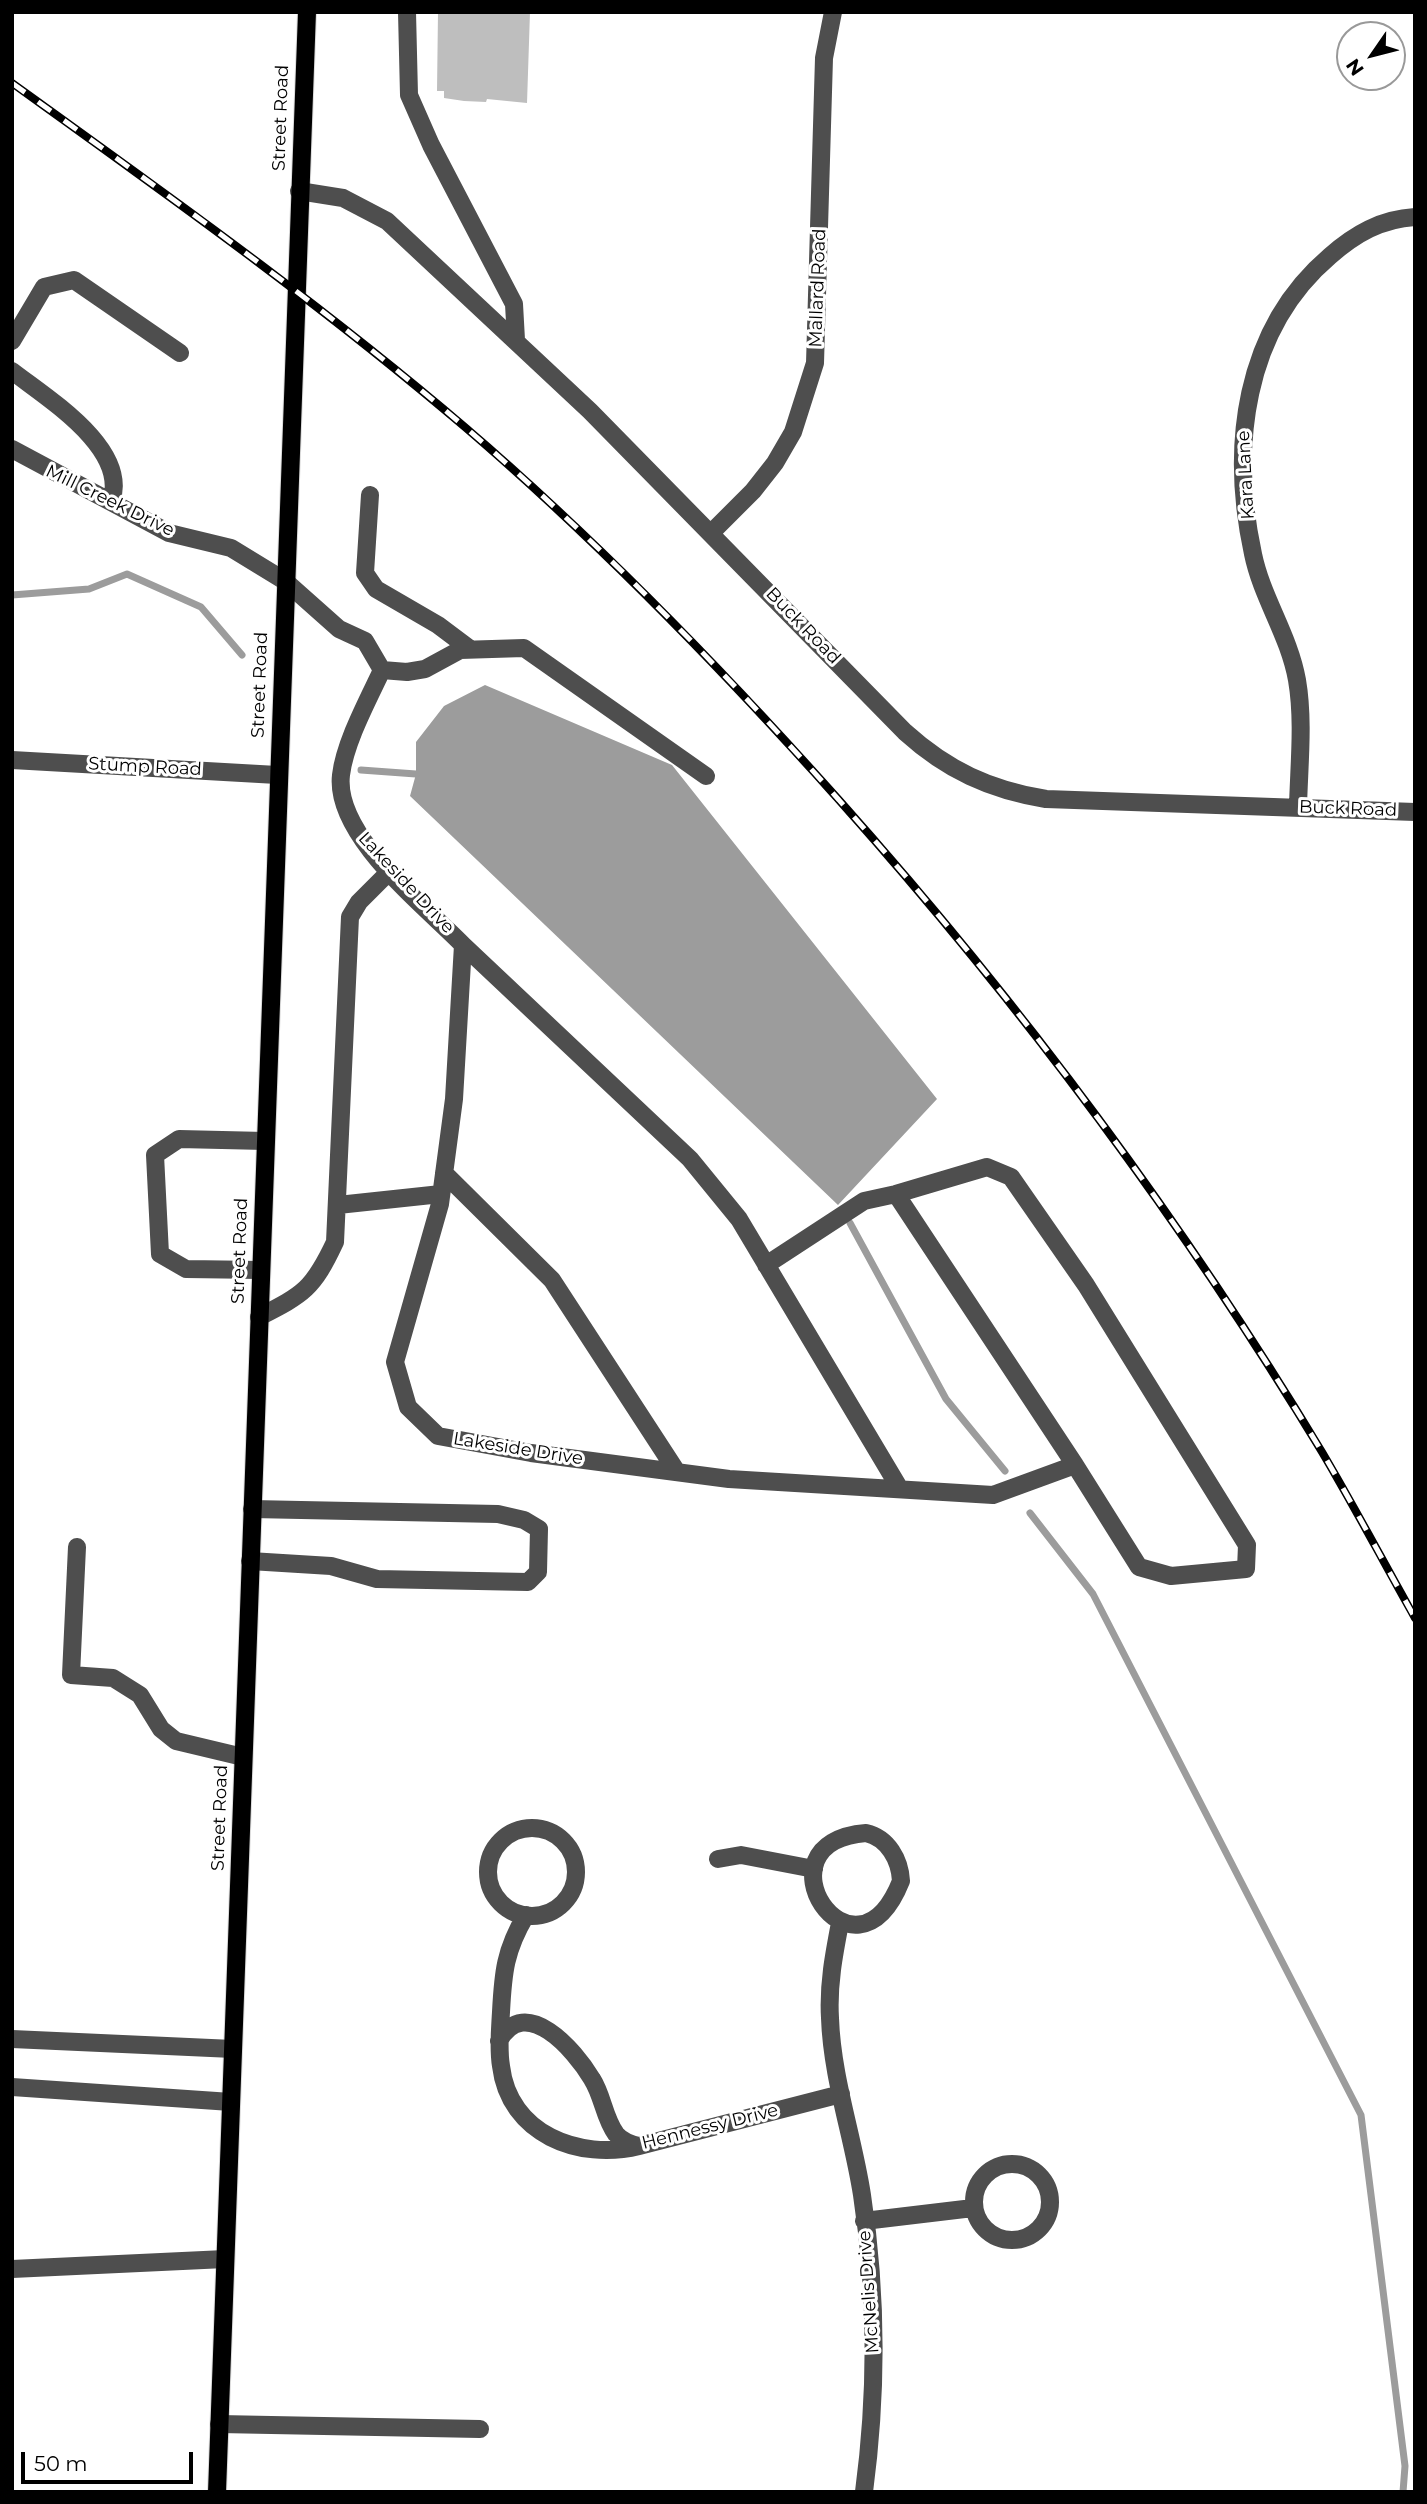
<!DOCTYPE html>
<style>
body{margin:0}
#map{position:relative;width:1427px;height:2504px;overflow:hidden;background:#fff;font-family:Montserrat,sans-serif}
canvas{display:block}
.frame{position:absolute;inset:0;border:14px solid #000;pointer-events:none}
.north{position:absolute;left:1336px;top:21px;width:70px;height:70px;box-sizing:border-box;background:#fff;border:2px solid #999;border-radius:50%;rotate:235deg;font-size:19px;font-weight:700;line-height:28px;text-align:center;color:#000}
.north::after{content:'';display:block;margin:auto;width:24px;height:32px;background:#000;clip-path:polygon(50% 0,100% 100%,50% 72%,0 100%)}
.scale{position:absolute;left:21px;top:2452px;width:172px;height:32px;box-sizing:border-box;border:4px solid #000;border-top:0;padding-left:9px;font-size:21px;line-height:24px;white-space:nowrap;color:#000;-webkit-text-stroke:5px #fff;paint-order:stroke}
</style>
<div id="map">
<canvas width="1427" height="2504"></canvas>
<div class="frame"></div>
<div class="north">N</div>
<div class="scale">50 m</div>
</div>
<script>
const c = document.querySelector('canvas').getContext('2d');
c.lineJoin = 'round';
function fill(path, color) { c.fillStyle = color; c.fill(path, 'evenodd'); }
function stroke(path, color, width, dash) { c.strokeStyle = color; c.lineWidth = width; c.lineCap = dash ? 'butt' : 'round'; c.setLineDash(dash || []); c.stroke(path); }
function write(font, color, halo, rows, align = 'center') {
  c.font = font + ' Montserrat,sans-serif'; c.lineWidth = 6; c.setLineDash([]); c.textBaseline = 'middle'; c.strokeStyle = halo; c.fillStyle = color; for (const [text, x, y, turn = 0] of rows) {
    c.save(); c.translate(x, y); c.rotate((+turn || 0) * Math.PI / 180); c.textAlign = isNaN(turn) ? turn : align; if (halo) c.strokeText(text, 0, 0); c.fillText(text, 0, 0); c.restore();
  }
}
fill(new Path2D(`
 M485 685 672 765 937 1099 838 1205 410 796 416 774V742L444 706Z`), '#9c9c9c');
stroke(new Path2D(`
 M12 595 89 589 127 574 201 607 242 655
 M361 770 416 774
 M850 1223 946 1399 1005 1471
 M1030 1513 1093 1594 1361 2115 1405 2466 1403 2492`), '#9c9c9c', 7);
fill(new Path2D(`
 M438 12H530L527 103 487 99 486 102 464 101 444 98V91H437Z`), '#bebebe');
const major = new Path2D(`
 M217 2492 307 12`);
stroke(major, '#dbdbdb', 20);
stroke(new Path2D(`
 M407 12 409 95 431 145 514 304 516 340
 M299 191 343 198 387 221 590 411 905 732C947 770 990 790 1046 799L1415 812
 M12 341 44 287 74 280 180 353
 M12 371C48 399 130 449 111 502
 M12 449 169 533 231 548 285 581 339 629 365 641 382 670C368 700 345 742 341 775 334 835 424 905 463 945
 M370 495 365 573 376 589 438 625 470 649
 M712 532 753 491 775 463 793 432 815 363 824 58 833 12
 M382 670 407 672 425 669 460 650 524 648 706 776
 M12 760 277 775
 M1298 807C1299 765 1304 721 1297 680 1289 635 1262 598 1253 554 1230 448 1243 330 1330 256 1355 234 1381 219 1415 217
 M444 1173 552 1280 677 1472
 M338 1205 441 1194
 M766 1265 864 1201 896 1194
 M260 1270 186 1269 160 1254 155 1155 179 1139 265 1141
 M259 1317C304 1294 313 1289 335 1242L350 917 359 902 390 871
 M900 1489 739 1219 690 1159 463 945 454 1099 440 1204 395 1362 408 1407 438 1436 531 1453 729 1479 993 1495 1075 1465 1139 1567 1171 1576 1246 1569 1247 1545 1086 1285 1011 1177 987 1167 896 1194 1075 1465
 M77 1547 71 1675 113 1678 140 1695 161 1729 176 1741 243 1757
 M250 1561 331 1566 377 1579 528 1582 538 1572 539 1529 524 1520 498 1514 252 1509
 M488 1872a44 44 0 1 1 88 0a44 44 0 1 1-88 0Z
 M866 1833C888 1838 900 1860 901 1881 854 1999 750 1842 866 1833Z
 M718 1859 741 1855 814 1869
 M526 1915C505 1950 503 1973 501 2012 500 2030 498 2048 501 2066 509 2134 579 2161 639 2146
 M840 1923C834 1954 828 1985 830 2018 832 2078 853 2136 862 2195 877 2293 877 2394 864 2492
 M12 2039 233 2049
 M499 2041C525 1993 575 2050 592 2079 603 2096 604 2118 616 2134 622 2141 630 2144 639 2146L841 2094
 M12 2087 231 2102
 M974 2202a38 38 0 1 1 76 0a38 38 0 1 1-76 0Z
 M864 2221 973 2208
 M12 2269 225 2259
 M219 2424 480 2429`), '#4e4e4e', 18);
stroke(major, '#000', 18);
const rail = new Path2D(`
 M12 83C166 194 321 304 466 428 599 542 722 669 839 800 1019 1002 1182 1220 1322 1452 1354 1506 1384 1563 1415 1618`);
stroke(rail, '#000', 8);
stroke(rail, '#fff', 5, [16]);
write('18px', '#000', '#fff', [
 ["Street Road",281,118,-88],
 ["Mallard Road",818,288,-88],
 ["Kara Lane",1246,475,-93],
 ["Mill Creek Drive",110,501,26],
 ["Buck Road",803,626,46],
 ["Street Road",260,685,-88],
 ["Stump Road",145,767,3],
 ["Buck Road",1348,809,2],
 ["Lakeside Drive",406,883,47],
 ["Street Road",240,1251,-88],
 ["Lakeside Drive",518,1449,9],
 ["Street Road",220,1818,-88],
 ["Hennessy Drive",710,2127,-14],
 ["McNelis Drive",869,2292,-94]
]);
</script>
